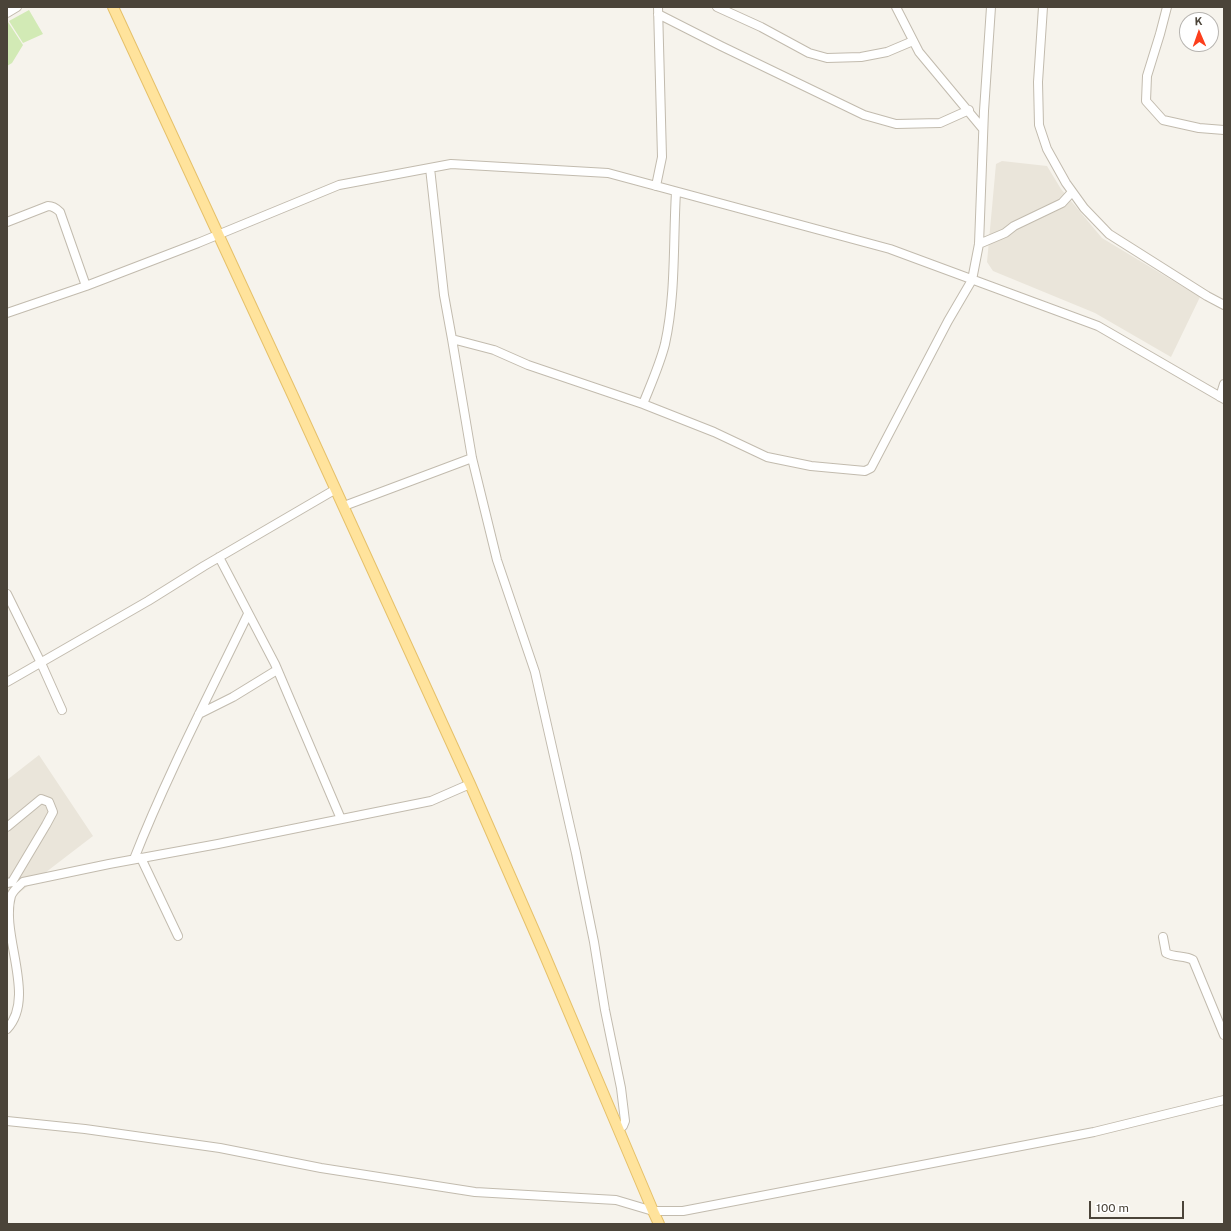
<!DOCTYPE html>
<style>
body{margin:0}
#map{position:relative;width:1231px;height:1231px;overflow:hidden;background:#f6f3ec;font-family:"Public Sans",sans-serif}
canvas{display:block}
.frame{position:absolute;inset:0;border:8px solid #4b4439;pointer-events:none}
.north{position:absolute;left:1179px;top:12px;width:40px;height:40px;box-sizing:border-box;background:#fff;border:1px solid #b7b4b0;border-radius:50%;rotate:358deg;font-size:11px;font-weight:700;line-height:16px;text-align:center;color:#4b4439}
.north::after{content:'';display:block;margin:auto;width:14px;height:18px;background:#fc3f1d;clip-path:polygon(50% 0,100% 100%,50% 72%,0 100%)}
.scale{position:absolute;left:1089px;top:1201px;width:95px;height:18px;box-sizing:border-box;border:2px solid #4b4439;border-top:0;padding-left:5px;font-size:12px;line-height:14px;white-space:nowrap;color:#4b4439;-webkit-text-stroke:3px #fff;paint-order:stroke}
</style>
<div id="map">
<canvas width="1231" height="1231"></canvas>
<div class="frame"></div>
<div class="north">K</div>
<div class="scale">100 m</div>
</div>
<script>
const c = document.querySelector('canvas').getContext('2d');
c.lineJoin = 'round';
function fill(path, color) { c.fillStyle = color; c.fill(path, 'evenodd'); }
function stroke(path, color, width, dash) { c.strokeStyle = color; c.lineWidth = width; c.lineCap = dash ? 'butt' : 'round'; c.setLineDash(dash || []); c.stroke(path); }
fill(new Path2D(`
 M1002 161 1047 166 1061 189 1102 238 1200 297 1171 357 1095 313 993 271 987 262 996 164Z
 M39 755 93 836 7 902V780Z`), '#eae5da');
fill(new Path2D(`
 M29 10 43 34 23 43 9 21Z
 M7 22H8L23 45 12 63 7 66Z`), '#d2eab5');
const minor = new Path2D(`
 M717 7 761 27 809 53 827 58 861 57 887 52 913 41
 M896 7 919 52 983 129
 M1043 7 1038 82 1039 125 1047 149 1066 183 1084 208 1109 234 1207 296 1224 305
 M1167 7 1160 34 1147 76 1146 101 1163 120 1199 128 1224 130
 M7 13 17 7
 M658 14 721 46 864 115 896 124 940 123 969 110
 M430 168 444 295 452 339
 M656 186 662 157 658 7
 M7 222 48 206C53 206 56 208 60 212L86 286
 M979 244 1005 233 1014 226 1062 203 1072 192
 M7 313 86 286 198 243 339 185 451 164 608 173 890 249 1098 326 1224 399
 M1220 397 1224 384
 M643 404C651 384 660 364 665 344 676 294 673 242 676 192
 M344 506 472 458
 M219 557 275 664 341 819
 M7 594 41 663 62 710
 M7 682 148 601 204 566 336 489
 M199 714 233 697 277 670
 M7 827 41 799 49 802 53 812 46 825 12 882 7 883
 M141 858 178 936
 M134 859C167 775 209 695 248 614
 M1163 937 1166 953C1175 958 1185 955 1193 960L1224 1035
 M7 1029C37 997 0 935 11 896 13 890 19 886 23 882L109 864 218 844 431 801 470 784
 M7 1121 85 1129 220 1148 321 1168 475 1192 616 1200 653 1211H683L1094 1132 1224 1100
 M618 1129 623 1126 625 1121 621 1088 605 1010 594 942 576 853 535 672 497 560 472 458 452 339 494 350 528 365 643 404 714 432 767 457 811 466 865 471 871 468 948 321 972 280 979 244 984 111 991 7`);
const major = new Path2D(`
 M113 7 293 396 470 784 543 951 653 1211 659 1224`);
stroke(minor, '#c2bbae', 10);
stroke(major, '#e6c16a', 12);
stroke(minor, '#fff', 8);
stroke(major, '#ffe39c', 10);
</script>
